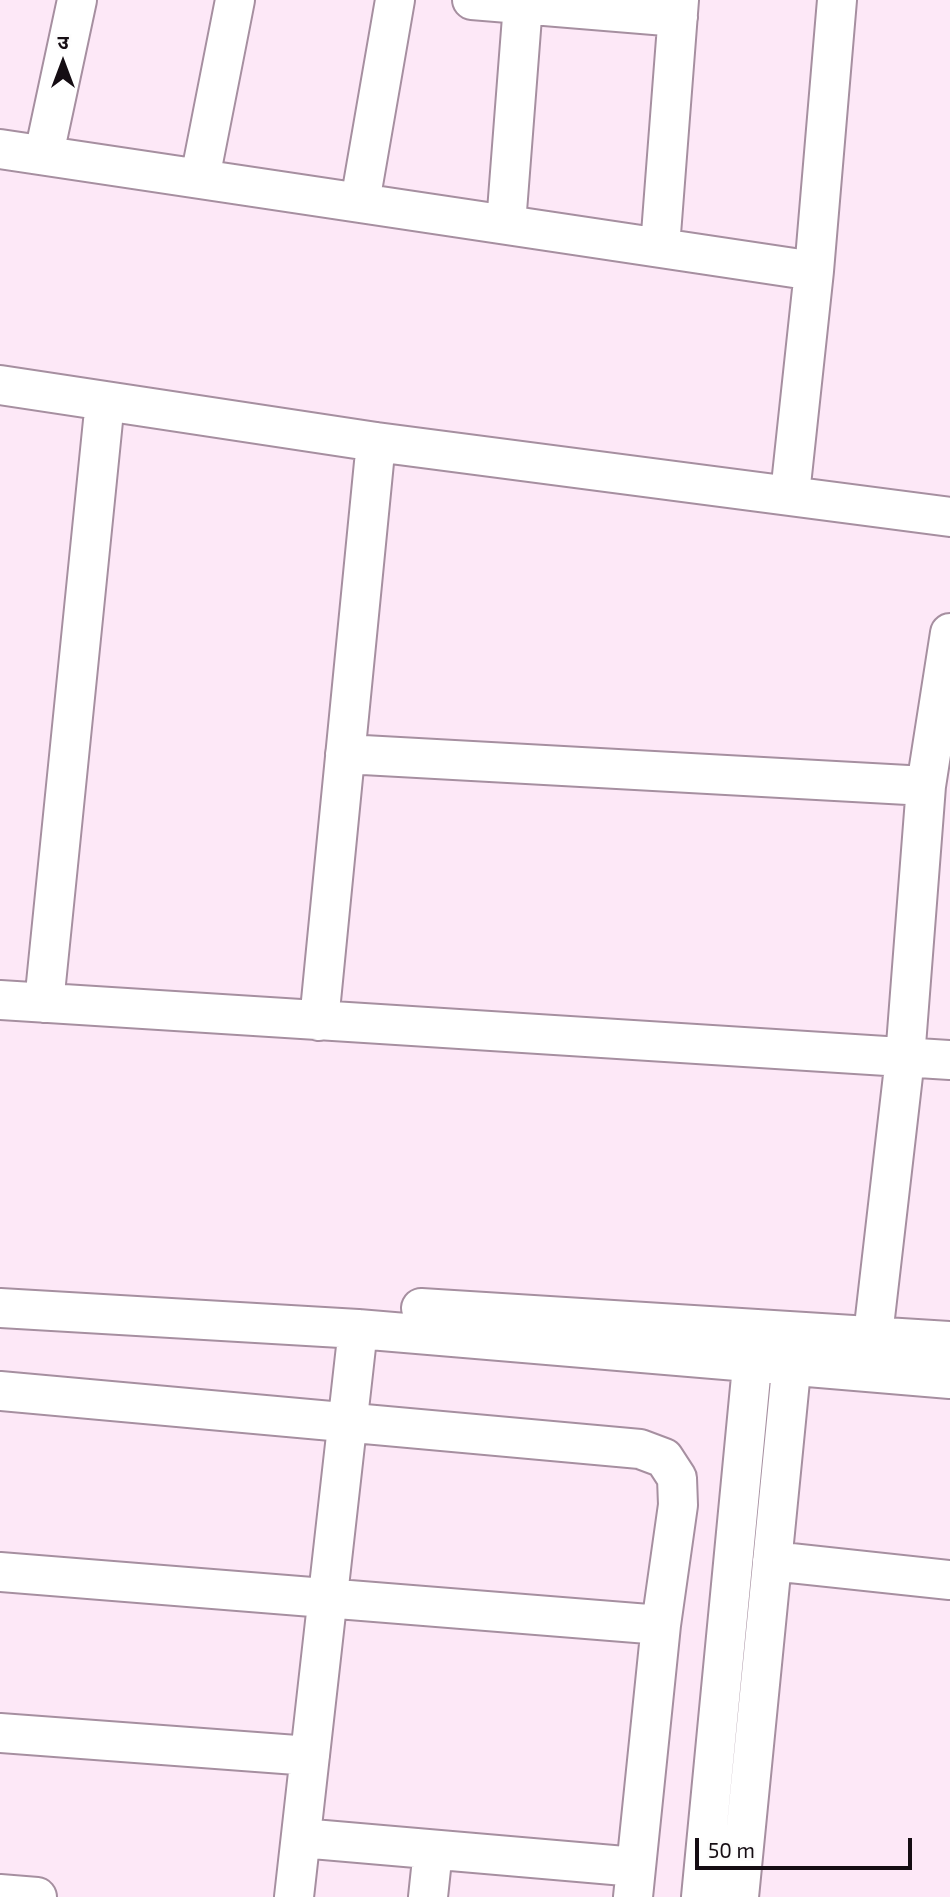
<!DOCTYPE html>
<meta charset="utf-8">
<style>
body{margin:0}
#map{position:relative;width:950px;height:1897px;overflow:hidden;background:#fde8f7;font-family:"Exo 2","Noto Sans Devanagari",sans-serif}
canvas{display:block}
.north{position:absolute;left:28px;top:28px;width:70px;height:70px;-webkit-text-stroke:5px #fcfcfc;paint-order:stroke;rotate:0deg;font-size:19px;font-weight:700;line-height:28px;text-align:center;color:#150d13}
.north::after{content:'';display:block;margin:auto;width:24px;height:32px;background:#150d13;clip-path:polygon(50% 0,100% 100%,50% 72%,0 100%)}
.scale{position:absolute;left:695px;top:1838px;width:217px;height:32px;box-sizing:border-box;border:4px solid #150d13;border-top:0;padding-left:9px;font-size:21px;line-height:24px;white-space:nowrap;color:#150d13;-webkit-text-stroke:5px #fcfcfc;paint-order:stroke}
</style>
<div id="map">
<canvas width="950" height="1897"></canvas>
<div class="north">उ</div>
<div class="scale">50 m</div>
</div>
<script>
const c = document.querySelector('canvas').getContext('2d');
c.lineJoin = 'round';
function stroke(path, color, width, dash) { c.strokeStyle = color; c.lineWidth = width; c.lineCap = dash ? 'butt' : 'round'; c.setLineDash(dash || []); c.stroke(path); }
const minor = new Path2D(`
 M472 0 678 17
 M0 149 814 271
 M44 154 77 0
 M200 178 235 0
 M360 202 395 0
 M506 224 523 4
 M660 247 679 0
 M0 385 376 442 950 517
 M790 494 814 271 837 0
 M345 754 926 786
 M0 1000 950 1060
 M44 1003 105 401
 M319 1021 376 442
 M0 1308 358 1329 950 1379
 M421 1308 950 1341
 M870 1361 905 1058 926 786 950 633
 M0 1391 640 1449 664 1458 677 1478 678 1505 661 1625 633 1897
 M772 1561 950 1580
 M0 1572 661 1625
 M0 1733 310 1756
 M301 1838 636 1867
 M0 1894 37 1897
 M294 1897 358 1329
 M428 1897 433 1850
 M701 1897 755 1335
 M739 1897 794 1340`);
stroke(minor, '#a68fa0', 42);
stroke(minor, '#fff', 38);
</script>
